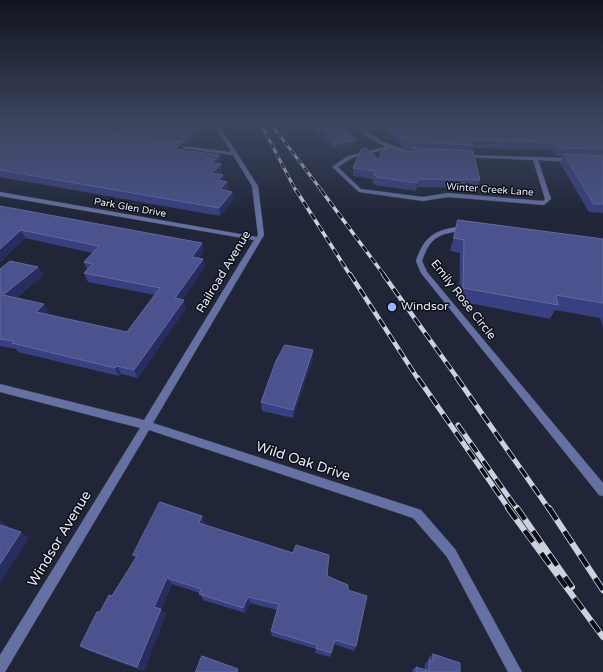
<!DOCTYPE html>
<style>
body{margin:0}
canvas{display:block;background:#202538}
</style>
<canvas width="603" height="672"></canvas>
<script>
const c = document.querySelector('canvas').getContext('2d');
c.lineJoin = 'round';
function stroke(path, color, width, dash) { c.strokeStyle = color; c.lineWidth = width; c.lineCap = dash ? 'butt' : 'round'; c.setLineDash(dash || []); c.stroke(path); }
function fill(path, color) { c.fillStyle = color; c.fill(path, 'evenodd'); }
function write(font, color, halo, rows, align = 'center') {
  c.font = font + ' "Varela Round",sans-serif'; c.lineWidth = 3; c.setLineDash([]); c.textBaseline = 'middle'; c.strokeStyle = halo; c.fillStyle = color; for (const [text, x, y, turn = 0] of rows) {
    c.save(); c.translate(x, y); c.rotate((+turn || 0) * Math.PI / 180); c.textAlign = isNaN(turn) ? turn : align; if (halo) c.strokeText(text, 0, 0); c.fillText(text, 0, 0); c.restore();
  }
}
const street = new Path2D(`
 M214 124H218L258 186 264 235 153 423 421 510 455 549 522 672H508L447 557 413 518 149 430 5 672H0V655L140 428 0 392V384L144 420 254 240 0 196V192L257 237 258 235 252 186 233 155 173 147 171 146 173 145 231 152Z
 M354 124H359L370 134 383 142 413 153 411 154 390 148 352 158 338 167 361 189 423 197 448 193 543 201 545 199 533 160 464 157 462 156 464 155 571 158 574 160 571 162 538 160 551 199 544 205 448 197 423 201 359 192 332 167 348 156 386 147 366 136Z
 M466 226 468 227V229C442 235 432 232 422 261L427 272 603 483V496L599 495 421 273 416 261C425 233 438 229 466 226Z`);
stroke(street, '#3c4053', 1);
fill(street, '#6571a3');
const railFar4 = new Path2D(`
 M261 124 296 191
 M271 124 322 191`);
const railFar3 = new Path2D(`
 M296 190 350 275
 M321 190 384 275`);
const railFar2 = new Path2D(`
 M350 274 418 379
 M383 274 458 379`);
const railFar1 = new Path2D(`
 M418 378 509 509
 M457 378 549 509
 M458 425 517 509`);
const rail = new Path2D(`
 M508 508 603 637
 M517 508 572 587
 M549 508 603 590`);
stroke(railFar4, '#ccd1de', 3);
stroke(railFar3, '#ccd1de', 3.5);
stroke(railFar2, '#ccd1de', 4.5);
stroke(railFar1, '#ccd1de', 5);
stroke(rail, '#ccd1de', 6);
stroke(railFar4, '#0d0f17', 2, [5.5]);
stroke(railFar3, '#0d0f17', 2.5, [7]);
stroke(railFar2, '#0d0f17', 3, [9]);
stroke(railFar1, '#0d0f17', 3.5, [11]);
stroke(rail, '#0d0f17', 4.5, [14]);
fill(new Path2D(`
 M0 124H204L205 128 188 145 182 144 183 149V150L220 155 221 163 219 164 222 172 220 175 224 181 227 182 228 190 227 191 232 192 233 200 220 216 0 177Z
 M309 124H339L356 148 336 151 324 137 318 138Z
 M379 124H603V213L589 212 560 163 563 156H556L553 150 471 148 470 151 480 180 477 188 418 187 416 191 375 185V184L373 183V179L353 176V168L379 160 412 152V151L404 149Z
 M0 206 202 243 203 252 199 258 205 267 182 299 186 308 138 378 121 374 119 376 18 352 16 349 0 346V269L38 267 43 275 16 298 49 312 47 315 127 332 155 295 88 282 84 273 87 269 84 262 93 253 25 238 0 262Z
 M458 220 603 239V328L600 318 555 310 550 319 459 301 460 253 450 251Z
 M313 350V358L293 418 262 411 261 402Z
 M206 524 205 525 327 576 348 590 356 646 354 651 334 644 330 657 315 653 316 649 272 636 271 631 277 610 250 603 245 613 203 600 200 593 172 584 161 609 166 614 144 671 89 651 80 646 100 612 112 596 136 558 133 555Z
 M433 654 460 672H412V670L416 667 424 670 425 663 428 661 429 657Z`), '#384081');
fill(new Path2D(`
 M200 124H204L205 128 188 145 187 137Z
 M324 130V137L318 138 319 131Z
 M357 140 356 148 336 151V144Z
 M182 142 183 149 176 156 175 149Z
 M220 155 221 163 213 171 212 163Z
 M221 164 222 172 213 181 212 173Z
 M223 175 224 183 218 180Z
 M419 179 418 187 416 191 417 183Z
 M227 182 228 190 221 197 220 189Z
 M232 192 233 200 220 216 219 208Z
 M21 230 25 238 0 262V249Z
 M202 243 203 252 194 265 192 257Z
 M203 259 205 267 177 306 175 298Z
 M38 267 43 275 9 303 3 295Z
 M184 300 186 308 138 378 134 370Z
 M44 304 49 312 41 321 36 312Z
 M313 350V358L293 418V410Z
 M117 366 121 374 119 376 115 368Z
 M202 516 206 524 203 531 199 523Z
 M0 520 9 527 6 530 0 526Z
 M21 532 29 538 0 583V564Z
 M167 578 172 584 161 609 166 614 144 671 137 667 154 607Z
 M248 597 250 603 245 613 243 608Z`), '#272d5e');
const building = new Path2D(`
 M0 124H61L182 142 175 149 220 155 212 163 221 164 212 173 223 175 218 180 227 182 220 189 232 192 219 208 0 170Z
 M92 124H200L187 137Z
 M314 124H339L357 140 336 144 324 130 319 131Z
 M388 124H603V149L559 148 556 142 471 140 472 145 412 142 405 141Z
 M366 148 379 160 382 149 417 152 413 148 473 151 480 180 419 179 417 183 376 177 377 176 374 175 375 171 353 168 361 150Z
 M564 154 603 156V204H594Z
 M0 206 202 243 192 257 203 259 175 298 184 300 134 370 117 366 115 368 12 343 14 341 0 339V269L10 261 38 267 3 295 44 304 36 312 127 332 160 288 84 273 93 264 84 262 99 246 21 230 0 249Z
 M458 220 603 239V303L556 295 558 305 463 288 464 240 454 238Z
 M285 345 313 350 293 410 261 402 276 361Z
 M160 502 202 516 199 523 293 553 296 545 329 555 327 576 348 585V590L367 596 356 646 335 640 331 653 316 648 317 645 271 631 279 604 248 597 243 608 199 594 201 589 167 578 154 607 161 609 137 667 80 646 97 612H100L109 595 112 596 137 556 133 555Z
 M0 525 21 532 0 564Z
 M433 654 460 663V672H416V667L429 671V660L433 661Z
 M202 656 238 669 237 672H196Z`);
fill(building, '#4b528d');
stroke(building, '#636a9e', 1);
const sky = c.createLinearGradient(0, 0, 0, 218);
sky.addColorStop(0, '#12141f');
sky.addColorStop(0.57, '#3c465e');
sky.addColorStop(1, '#3c465e00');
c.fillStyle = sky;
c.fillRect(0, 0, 603, 218);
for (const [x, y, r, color] of [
 [392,307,5,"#a1b3fd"]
]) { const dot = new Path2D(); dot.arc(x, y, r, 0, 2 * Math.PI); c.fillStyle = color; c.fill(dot); stroke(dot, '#0d0f17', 1.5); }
write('10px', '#e5e9f6', '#0d0f17', [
 ["Winter Creek Lane",490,190,4],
 ["Park Glen Drive",130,208,10]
]);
write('12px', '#e5e9f6', '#0d0f17', [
 ["Railroad Avenue",224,272,-59],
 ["Emily Rose Circle",463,300,52]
]);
write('12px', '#e5e9f6', '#0d0f17', [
 ["Windsor",401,307]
], 'left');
write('14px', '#e5e9f6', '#0d0f17', [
 ["Wild Oak Drive",303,462,18],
 ["Windsor Avenue",60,539,-59]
]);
</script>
